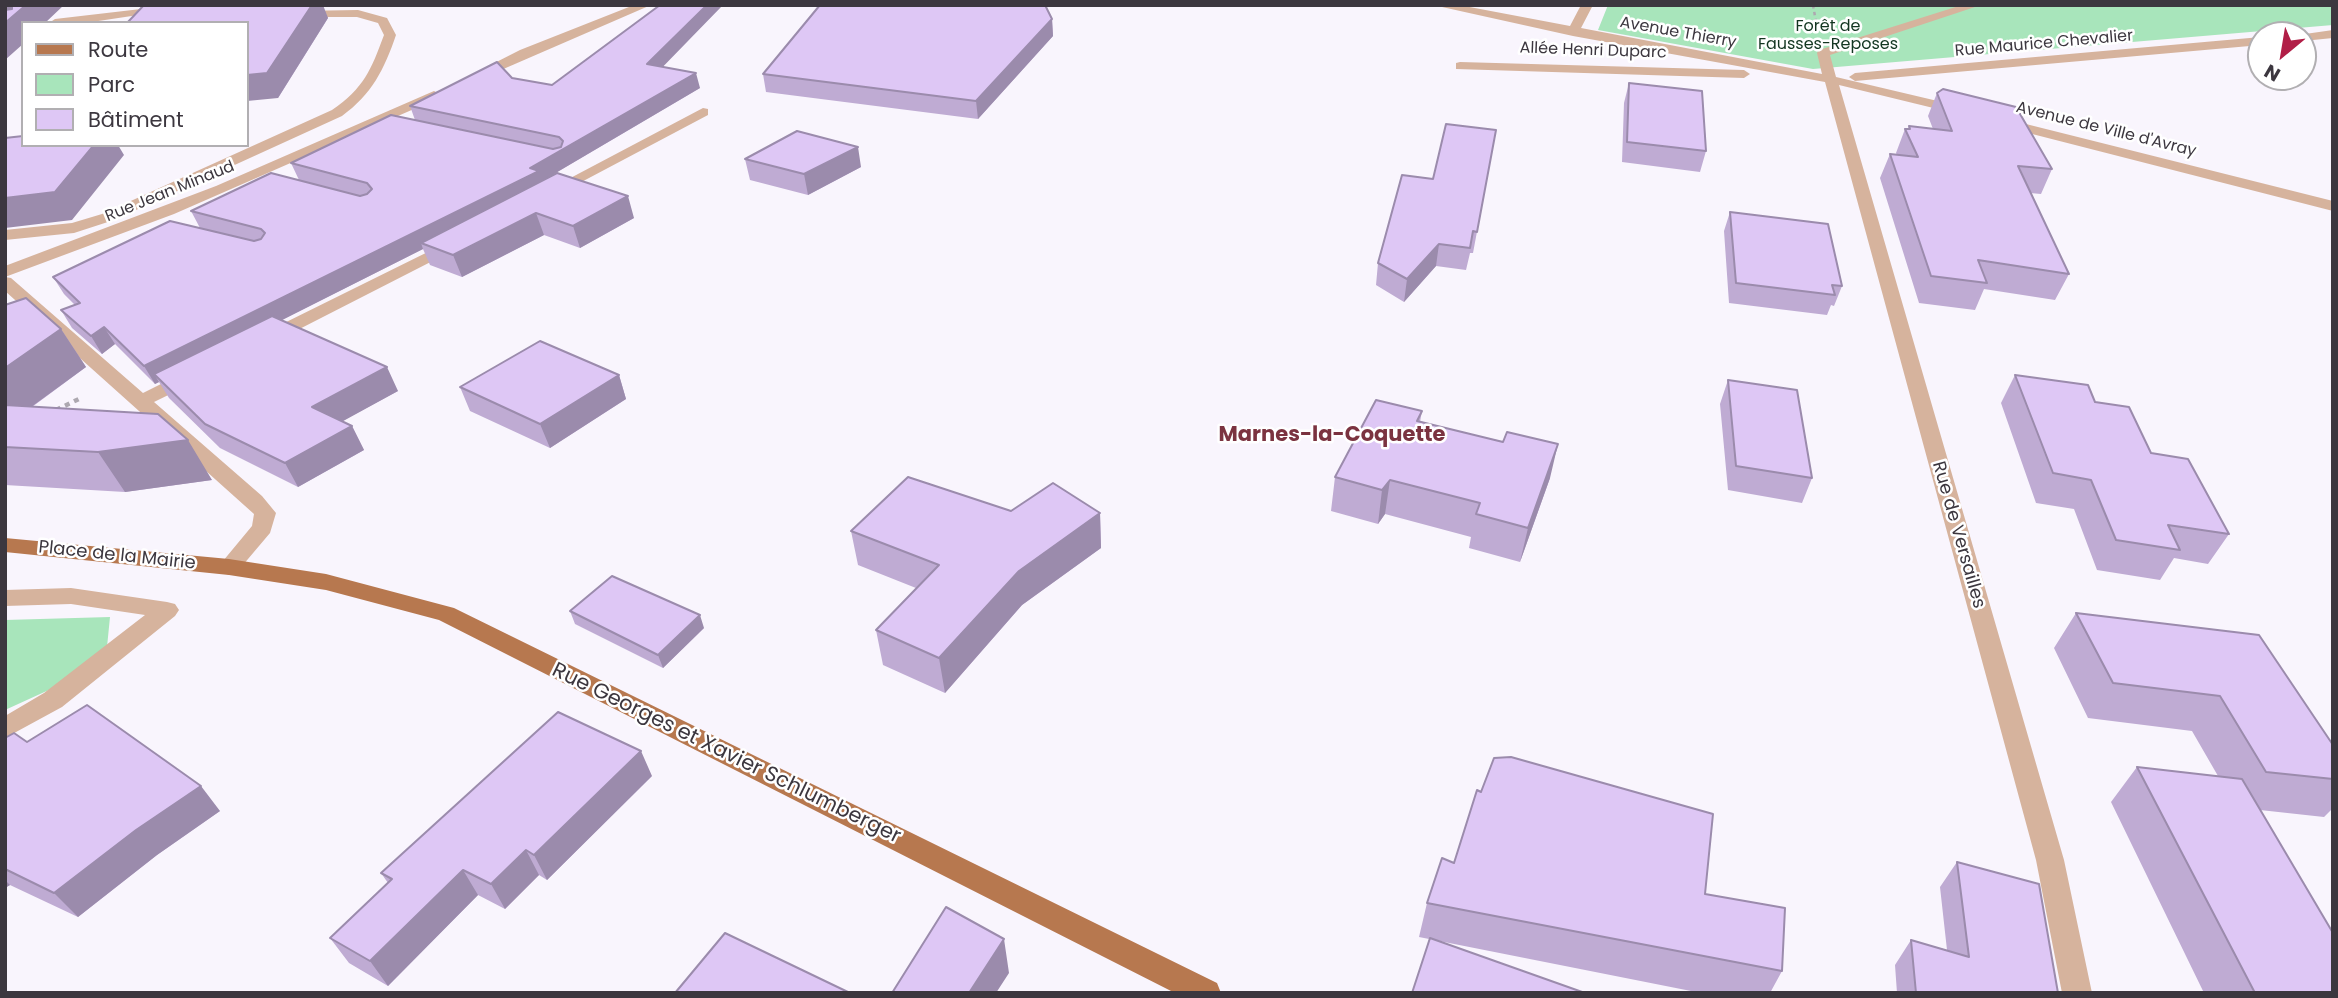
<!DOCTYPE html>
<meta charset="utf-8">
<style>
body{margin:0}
#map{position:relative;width:2338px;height:998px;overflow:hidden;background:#f9f5fd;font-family:Poppins,sans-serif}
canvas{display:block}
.frame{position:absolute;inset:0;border:7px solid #3c373f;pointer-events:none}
.legend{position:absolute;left:21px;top:21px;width:228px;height:126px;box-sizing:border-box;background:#fff;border:2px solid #b1afb2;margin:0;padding:9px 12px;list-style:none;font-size:21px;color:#3c373f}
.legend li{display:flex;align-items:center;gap:14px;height:35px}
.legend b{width:35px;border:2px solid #b1afb2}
.north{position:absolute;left:2247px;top:21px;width:70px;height:70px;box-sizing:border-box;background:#fff;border:2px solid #b1afb2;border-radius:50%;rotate:210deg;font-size:19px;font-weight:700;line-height:28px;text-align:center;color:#3c373f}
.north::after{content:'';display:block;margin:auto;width:24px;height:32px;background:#b11e47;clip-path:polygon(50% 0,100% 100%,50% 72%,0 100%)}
</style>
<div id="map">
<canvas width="2338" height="998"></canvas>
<div class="frame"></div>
<ul class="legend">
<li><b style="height:9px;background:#b7784f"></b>Route</li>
<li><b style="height:19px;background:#a8e5bb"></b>Parc</li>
<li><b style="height:19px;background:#dec7f5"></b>Bâtiment</li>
</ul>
<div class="north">N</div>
</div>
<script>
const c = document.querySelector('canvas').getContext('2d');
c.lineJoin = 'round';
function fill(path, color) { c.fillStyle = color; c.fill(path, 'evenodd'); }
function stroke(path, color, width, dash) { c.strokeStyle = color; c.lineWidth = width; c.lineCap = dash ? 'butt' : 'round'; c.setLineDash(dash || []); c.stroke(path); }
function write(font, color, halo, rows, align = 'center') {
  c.font = font + ' Poppins,sans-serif'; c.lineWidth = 5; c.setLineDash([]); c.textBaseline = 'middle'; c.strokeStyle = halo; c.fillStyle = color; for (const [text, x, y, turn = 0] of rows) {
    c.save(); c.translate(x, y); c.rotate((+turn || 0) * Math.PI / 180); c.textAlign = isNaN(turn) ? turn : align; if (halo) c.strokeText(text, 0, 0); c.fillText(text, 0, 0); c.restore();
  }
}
fill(new Path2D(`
 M1608 5H2333V25L1813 69 1598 30Z
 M110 617 107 647 62 684 5 710V620Z`), '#a8e5bb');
stroke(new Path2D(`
 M1813 5 1816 22`), '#ada8b0', 2.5, [3.5, 3.5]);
stroke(new Path2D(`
 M56 410 83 397`), '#ada8b0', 4.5, [5, 5]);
fill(new Path2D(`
 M634 5H651L478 80H468L467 77 520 50Z
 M1433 5H1459L1570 26 1581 5H1593L1581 28 1822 74 1817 53 1819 50 1962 5H1981L1830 55 1836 77 1963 107 1965 110 1958 114 1839 85 2064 860 2092 993H2062L2036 860 1825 82 1573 36Z
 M141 9 147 12 145 14 85 23H49L55 19Z
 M358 10 387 18 396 35C384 70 372 94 342 116L114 220 74 233 5 240V230L72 223 102 214 332 110C364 88 371 70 384 35L378 23 357 17H297L291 14 297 11Z
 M2333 30V38L2303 41V35H2298Z
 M2261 37V45L1855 81 1849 77 1855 73Z
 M1460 62 1744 70 1750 74 1744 78 1456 69V63Z
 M434 91 441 95 439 98 174 214 5 277V266L216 186Z
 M703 108 708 109V115L555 196H545L542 193Z
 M2002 118 2333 201V211L1997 125 1995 122Z
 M450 241 456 243 458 246 456 249 276 341 270 342 261 337 264 333Z
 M5 277 11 278 143 393 181 374H195L197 378 195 382 154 402 262 496 276 513 270 533 237 572 229 575 221 572 218 567 252 526 254 514 5 291Z
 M71 588 167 602 175 604 179 610 175 616 62 707 5 738V716L44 693 145 615 71 604 5 606V590Z`), '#d6b39d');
fill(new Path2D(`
 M5 538 229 559 326 574 454 608 1217 983 1221 993H1175L439 620 326 590 229 575 5 552Z`), '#b7784f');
fill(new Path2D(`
 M144 5H336L335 6 323 7 328 18 278 98Z
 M1052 19 1053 36 978 119 766 92 763 74Z
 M663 67 700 88 542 181 634 218 580 248 544 235 462 277 430 265 423 249 282 320 398 391 342 421 352 426 364 450 298 487 220 448 169 398 159 382 155 384 115 344 102 354 72 328 61 310 75 305 64 294 53 277 200 228 191 211 299 180 291 163 415 120 410 106 512 78 552 85Z
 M1629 83 1706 151 1700 172 1622 162 1624 103Z
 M1937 93 2052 169 2041 194 2030 193 2069 274 2055 300 1984 289 1975 310 1919 303 1880 178 1890 154 1897 155 1896 153 1905 129H1908L1909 126 1933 129 1928 116Z
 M1496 130 1473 253H1470L1466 270 1436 266 1404 302 1376 285 1378 263 1433 179Z
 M745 159 861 167 808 195 750 180Z
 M1730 212 1842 286 1834 306 1831 305 1827 315 1729 303 1724 231Z
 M5 305 61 329 86 367 32 407 212 480 125 492 5 485Z
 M619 375 626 399 550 448 470 411 460 387Z
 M2015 375 2095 402 2151 453 2229 534 2208 564 2174 558 2160 580 2097 570 2074 509 2036 503 2001 403Z
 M1728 380 1812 478 1802 503 1728 490 1720 404Z
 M1422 411 1420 422 1550 478 1520 562 1469 548 1471 537 1385 514 1378 524 1331 511 1335 477Z
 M1011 511 1100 513 1101 548 1022 605 945 693 883 665 876 630 916 588 858 565 851 531Z
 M570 611 704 628 663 668 575 624Z
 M2076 613 2333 745V808L2324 817 2260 810 2333 993H2204L2111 802 2137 767 2218 776 2192 731 2088 718 2054 648Z
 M5 738 27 742 220 811 157 855 78 917 10 885 5 888Z
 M652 776 547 880 539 875 505 909 478 895 388 986 349 963 330 938 388 883 381 873Z
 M1957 862 2058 993H1897L1895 965 1911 940 1947 950 1940 887Z
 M1454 863 1705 894 1782 971 1770 993H1701L1419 937 1427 903Z`), '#bfabd3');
fill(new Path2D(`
 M5 5H64L45 23H23V44L5 60Z
 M312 5H323L328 18 278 98 247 101V75Z
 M707 5H723L651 79 647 64Z
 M1052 19 1053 36 978 119 976 101Z
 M696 73 700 88 542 181 421 243 423 249 161 381 154 374 159 382 155 384 144 366 530 168Z
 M94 145H118L124 155 72 220 5 228V198Z
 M858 147 861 167 808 195 804 174Z
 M628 196 634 218 580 248 573 226Z
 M536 213 544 235 462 277 453 255Z
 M1439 244 1436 266 1404 302 1407 279Z
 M104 327 115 344 102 354 91 336Z
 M61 329 86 367 5 426V368Z
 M387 367 398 391 325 431 312 407Z
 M619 375 626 399 550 448 540 424Z
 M352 426 364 450 298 487 285 463Z
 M188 440 212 480 125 492 98 452Z
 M1558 444 1550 478 1520 562 1528 528Z
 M1390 480 1385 514 1378 524 1382 490Z
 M1100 513 1101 548 1022 605 945 693 939 658 1019 571Z
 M700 615 704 628 663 668 658 655Z
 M641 751 652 776 547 880 534 855Z
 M201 786 220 811 157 855 78 917 54 893 136 830Z
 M526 850 539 875 505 909 491 884Z
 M463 870 478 895 388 986 370 961Z
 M5 880 10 885 5 888Z
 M1004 939 1009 973 996 993H969Z`), '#9b8bac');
const building = new Path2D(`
 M12 5H26L5 23V10L12 9Z
 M144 5H312L267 73 247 75V23H127Z
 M660 5H707L647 64 696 73 530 168 539 171 144 366 104 327 91 336 61 310 80 303 53 277 170 221 254 241 261 239 265 233 261 229 191 211 271 173 360 196 367 194 372 189 367 183 291 163 391 115 553 149 561 147 563 141 559 137 410 106 497 62 512 78 552 85Z
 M820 5H1045L1052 19 976 101 763 74Z
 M1629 83 1702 91 1706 151 1627 142Z
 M1943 89 2016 107 2052 169 2018 166 2069 274 1978 260 1987 283 1931 276 1890 154 1918 157 1905 129H1910L1909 126 1952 131 1937 93Z
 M1446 124 1496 130 1477 232 1473 231 1470 248 1439 244 1407 279 1378 263 1402 175 1433 179Z
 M797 131 858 147 804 174 745 159Z
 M23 136V145H94L55 192 5 198V138Z
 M557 173 628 196 573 226 536 213 453 255 421 243Z
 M1730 212 1828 224 1842 286 1832 285 1835 295 1736 283Z
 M26 298 61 329 5 368V305Z
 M272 316 387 367 312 407 352 426 285 463 205 424 154 374Z
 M540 341 619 375 540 424 460 387Z
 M2015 375 2088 385 2095 402 2129 407 2151 453 2188 459 2229 534 2168 525 2180 550 2116 540 2091 480 2053 473Z
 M1728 380 1797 390 1812 478 1736 466Z
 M1376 400 1422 411 1417 421 1503 442 1507 432 1558 444 1528 528 1476 514 1480 503 1390 480 1382 490 1335 477Z
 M5 405 158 414 188 440 98 452 5 447Z
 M908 477 1011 511 1053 483 1100 513 1019 571 939 658 876 630 939 565 851 531Z
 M612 576 700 615 658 655 570 611Z
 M2076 613 2259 635 2333 745V779L2266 772 2220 696 2113 683Z
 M87 705 201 786 136 830 54 893 5 869V738L14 733 27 742Z
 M558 712 641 751 534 855 526 850 491 884 463 870 370 961 330 938 392 879 381 873Z
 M1511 757 1713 814 1705 894 1785 908 1782 971 1427 903 1442 858 1454 863 1477 790 1481 792 1494 758Z
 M2137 767 2242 779 2333 933V993H2255Z
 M1957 862 2039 884 2058 993H1916L1911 940 1969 957Z
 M946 907 1004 939 969 993H892Z
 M725 933 850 993H675Z
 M1430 938 1585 993H1412Z`);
fill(building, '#dec7f5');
stroke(building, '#9b8bac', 2);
write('16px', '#133621', '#fff', [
 ["Forêt de",1828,27],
 ["Fausses-Reposes",1828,45]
]);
write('16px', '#3c373f', '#fff', [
 ["Avenue Thierry",1678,33,10],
 ["Rue Maurice Chevalier",2044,44,-5],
 ["Allée Henri Duparc",1593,51,2],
 ["Avenue de Ville d'Avray",2106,130,14],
 ["Rue Jean Minaud",170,192,-22]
]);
write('18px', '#3c373f', '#fff', [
 ["Rue de Versailles",1958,535,74],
 ["Place de la Mairie",117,556,6]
]);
write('bold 21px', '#7b3340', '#fff', [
 ["Marnes-la-Coquette",1332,436]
]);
write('21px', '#3c373f', '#fff', [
 ["Rue Georges et Xavier Schlumberger",726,754,26]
]);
</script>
